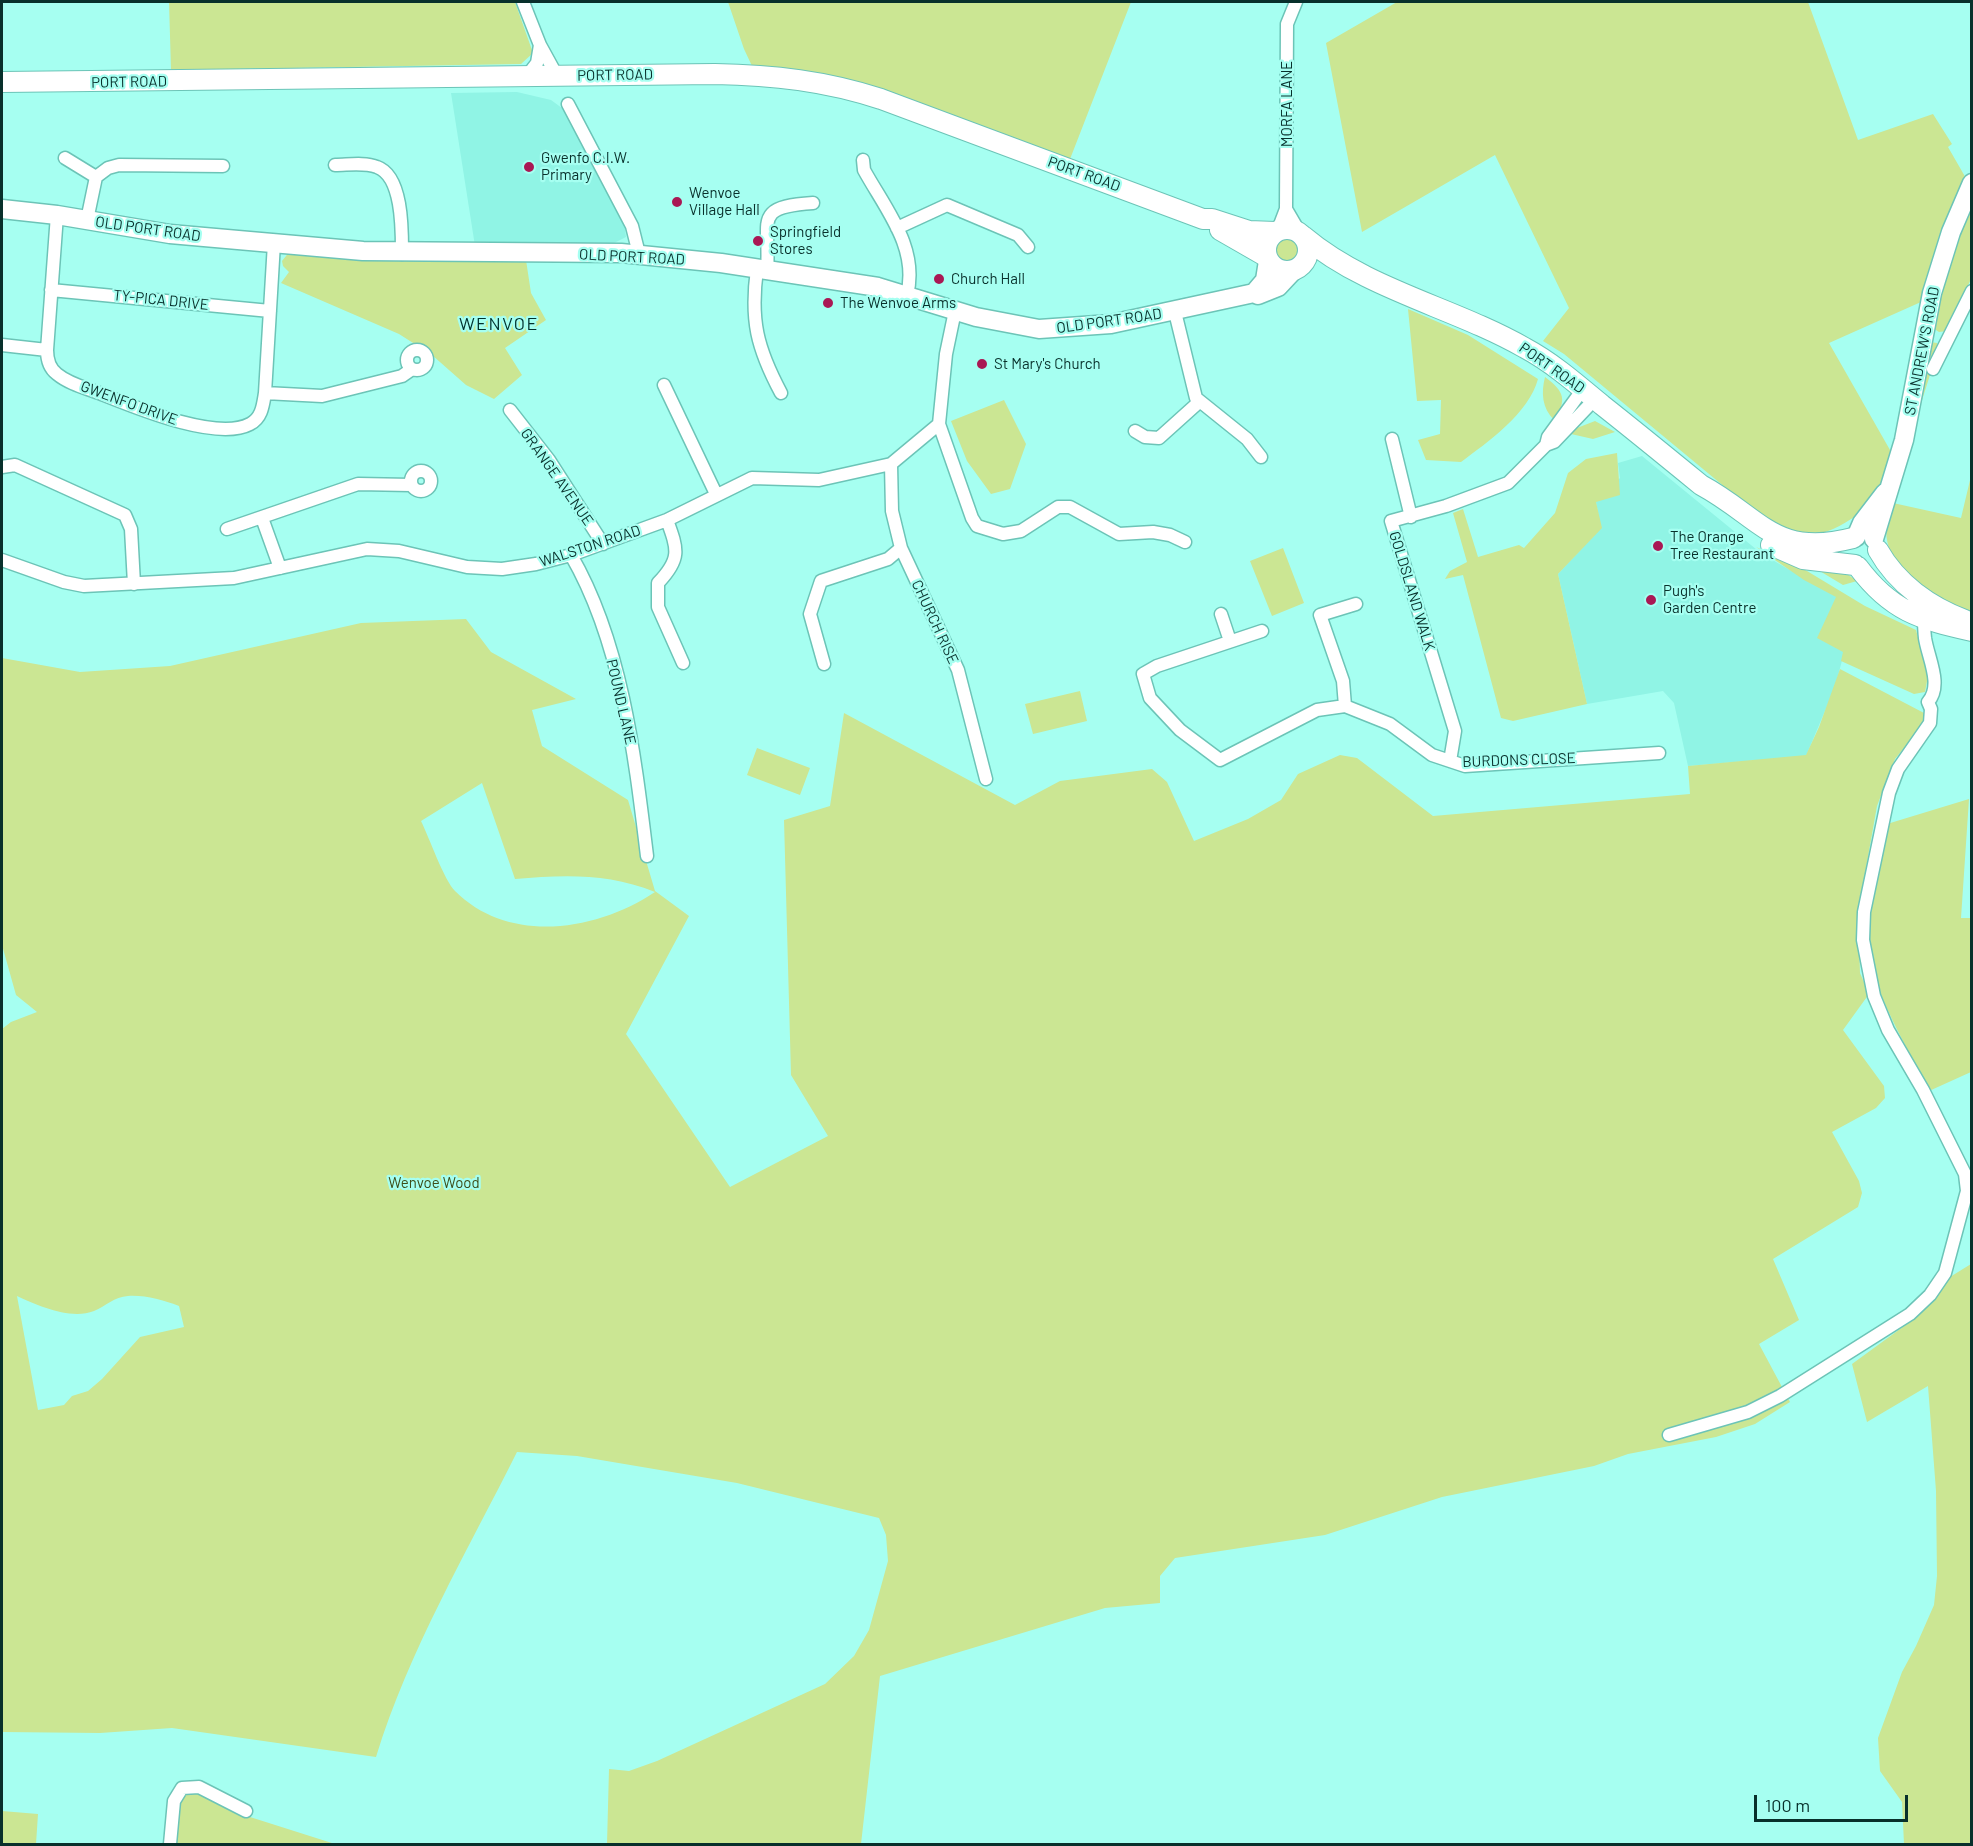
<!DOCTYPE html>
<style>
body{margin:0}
#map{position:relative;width:1973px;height:1846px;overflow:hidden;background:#a6fff1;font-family:Barlow,sans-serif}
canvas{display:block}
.frame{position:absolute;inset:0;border:3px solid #08302b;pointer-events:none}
.scale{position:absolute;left:1754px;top:1795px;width:154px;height:27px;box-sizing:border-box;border:3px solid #08302b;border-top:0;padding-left:8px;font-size:18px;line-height:21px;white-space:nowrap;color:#08302b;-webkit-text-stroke:4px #a6fff1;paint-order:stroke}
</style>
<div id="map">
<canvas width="1973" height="1846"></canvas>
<div class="frame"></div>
<div class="scale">100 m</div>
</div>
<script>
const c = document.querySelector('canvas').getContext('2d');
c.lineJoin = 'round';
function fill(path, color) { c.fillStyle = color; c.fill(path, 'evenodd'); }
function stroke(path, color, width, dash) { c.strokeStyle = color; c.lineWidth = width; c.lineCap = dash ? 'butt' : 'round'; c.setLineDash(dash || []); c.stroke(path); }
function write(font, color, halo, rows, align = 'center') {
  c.font = font + ' Barlow,sans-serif'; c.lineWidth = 4.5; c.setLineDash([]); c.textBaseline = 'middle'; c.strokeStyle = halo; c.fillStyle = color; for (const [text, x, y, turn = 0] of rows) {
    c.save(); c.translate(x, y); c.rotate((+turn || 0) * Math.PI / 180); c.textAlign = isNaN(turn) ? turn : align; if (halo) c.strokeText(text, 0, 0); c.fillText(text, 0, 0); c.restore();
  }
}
fill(new Path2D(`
 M517 92 551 100 566 111 624 222 626 237 608 246H475L451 93Z
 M1642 456 1762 554 1837 597 1844 653 1835 687 1806 756 1688 766 1674 703 1663 691 1587 704 1558 574 1601 528 1596 502 1620 478 1618 463Z`), '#90f4e5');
fill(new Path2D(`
 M169 2H515L533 53 521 64 176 70H171Z
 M728 2H1131L1065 172 894 108 812 91 760 83 744 49Z
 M1397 2H1808L1858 140 1933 114 1952 144 1948 147 1967 180 1939 236 1921 302 1829 343 1894 457C1892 464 1891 473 1888 480 1878 503 1836 536 1810 534 1793 532 1776 525 1761 517L1564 354 1543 341 1569 308 1495 155 1362 232 1326 43Z
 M1971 203V279L1947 331 1939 332 1933 328 1935 307 1948 265Z
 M1271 249a14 14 0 1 1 28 0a14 14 0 1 1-28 0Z
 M290 251 526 260 531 293 546 320 505 348 522 375 494 399 466 385 432 355 399 334 281 283 289 272 283 266 282 261Z
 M1408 309 1468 335 1538 379C1529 413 1488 442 1461 462L1426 460 1418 440 1440 434 1441 400 1417 401Z
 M1930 342 1937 343 1939 350 1927 372 1930 375 1917 416Z
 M1545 377C1565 392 1567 400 1554 420 1542 408 1541 393 1545 377Z
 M1004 400 1026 444 1010 489 991 494 967 461 951 421Z
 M1595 421 1615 432 1593 439 1571 434 1577 428Z
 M1617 453 1620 495 1596 502 1602 528 1558 574 1587 704 1513 721 1501 718 1463 575 1445 579 1450 571 1467 562 1453 513 1463 509 1478 557 1519 545 1524 548 1555 513 1568 473 1586 459Z
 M1971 476V616C1926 592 1866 562 1893 503L1961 518Z
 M1756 547 1807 571 1865 606 1916 630 1928 676 1925 692 1914 694 1841 661 1843 652 1817 638 1836 597 1804 580Z
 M1283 548 1304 603 1272 616 1250 561Z
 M1818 570 1847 574 1857 581 1843 585Z
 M466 619 491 652 576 699 532 710 542 746 628 800 655 891 689 916 626 1034 730 1187 828 1136 791 1075 784 820 830 806 844 713 1015 805 1060 781 1152 769 1167 782 1194 841 1248 819 1281 800 1298 774 1340 755 1357 758 1433 816 1690 794 1688 766 1806 755 1819 727 1840 669 1924 713 1926 721 1895 759 1877 806 1858 913 1860 973 1869 994 1843 1030 1884 1086 1885 1098 1876 1108 1832 1132 1859 1181 1862 1193 1858 1207 1773 1259 1799 1320 1759 1344 1790 1402 1755 1424 1716 1437 1628 1454 1594 1466 1442 1497 1325 1535 1175 1558 1160 1576V1603L1105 1608 880 1676 861 1844H607L609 1769 629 1771 657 1761 825 1684 854 1656 869 1630 888 1561 886 1535 879 1518 737 1483 577 1456 517 1452C467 1552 409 1650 376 1757L172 1728 100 1733 2 1732V1029L11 1022 37 1012 16 995 2 945V658L80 672 170 666 361 623ZM482 783 515 879C564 875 608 873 655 892 597 931 509 945 455 891 444 880 429 837 421 821ZM17 1296C38 1306 71 1320 94 1311 106 1306 114 1297 128 1296 146 1295 162 1300 179 1306L184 1327 140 1337 102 1379 88 1391 72 1396 64 1405 38 1410Z
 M1080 691 1087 721 1033 734 1025 704Z
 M757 748 810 768 800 795 747 775Z
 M1969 799 1961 918H1971V1072L1929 1091C1906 1044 1874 995 1866 942 1861 909 1879 857 1887 824Z
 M1971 1264V1844H1904L1902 1802 1880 1771 1878 1738 1902 1672 1916 1646 1934 1605 1937 1576 1936 1491 1928 1386 1867 1422 1852 1364 1911 1321 1950 1277Z
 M189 1789 250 1817 335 1844H172L176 1800Z
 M2 1811 38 1814 36 1844H2Z`), '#cbe693');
const street = new Path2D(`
 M523 2 540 45 557 76
 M527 76 537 63 540 45
 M568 104 632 226 639 254
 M65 158 96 177
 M863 160 864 170C886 210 919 248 907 295
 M335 165C348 165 364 162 377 167 403 176 402 231 402 254
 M1286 209 1300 233
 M57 215 47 350C47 360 49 368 57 374 69 384 86 388 99 393 132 406 216 442 250 424 262 418 263 405 265 393L274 243
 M87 220 96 177 108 168 119 165 223 166
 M897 228 947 205 1018 235 1028 247
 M1278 230 1286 209 1287 24 1296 2
 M757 269C750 320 757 348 781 393
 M767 271C771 221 751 207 813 203
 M51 290 270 311
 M1175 312 1196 398 1247 439 1261 457
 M2 345 47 350
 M407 360a10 10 0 1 1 20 0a10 10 0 1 1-20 0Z
 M1933 369 1972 291
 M664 385 716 494
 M265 393 322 396 402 376 412 369
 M510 410 549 460 603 544
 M939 424 972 518 977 526 1003 534 1021 531 1058 507H1070L1119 534 1153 532 1170 535 1185 542
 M1135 431 1145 437 1159 438 1199 402
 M1392 439 1411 517
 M1546 445 1554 442 1595 399
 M891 464 892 511 901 548 958 670 986 779
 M2 467 15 465 125 515 131 529 134 584
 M411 481a10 10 0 1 1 20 0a10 10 0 1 1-20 0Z
 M262 518 280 568
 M667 520C678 550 681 559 658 583V607L683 663
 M227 529 358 484 411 485
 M571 555C622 643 635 757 647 856
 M2 560 64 582 84 586 234 578 367 549 399 551 467 567 502 569 536 564 571 555 667 520 752 478 819 480 891 464 939 424 946 354 955 311
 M1221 614 1230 641
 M1262 631 1157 666 1143 674 1150 698 1180 730 1220 760 1317 710 1345 706 1390 724 1432 755 1465 766 1659 753
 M824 664 810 614 821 581 888 559 901 548
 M1345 706 1343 681 1320 615 1356 604
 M1450 761 1455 731 1391 521 1446 506 1508 483 1546 445 1548 437 1583 389
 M1669 1435 1748 1412 1780 1396 1910 1314 1930 1295 1945 1273 1967 1191 1965 1174 1923 1090 1888 1030 1874 996 1863 940 1864 912 1889 793 1898 769 1930 723 1931 709 1928 702C1943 685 1928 658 1925 638 1924 630 1924 622 1924 614
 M170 1844 174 1801 182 1788 199 1787 246 1811`);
const secondary = new Path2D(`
 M2 209 57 215 170 234 363 251 621 253 721 263 878 287 976 317 1039 329 1111 324 1254 293 1258 295 1278 287 1293 271
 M1254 293 1265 280 1268 261
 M1856 537 1862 523 1885 493
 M1874 539 1904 440 1932 293 1951 232 1972 183`);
const primary = new Path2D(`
 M2 82 715 74C773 75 826 81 881 99L1203 219H1212L1249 231 1275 232
 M1266 250a21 21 0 1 1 42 0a21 21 0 1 1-42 0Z
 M1220 230 1267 257
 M1303 236C1367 290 1453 307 1525 348 1553 363 1578 385 1602 405 1635 431 1668 458 1701 485 1762 518 1774 558 1853 538
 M1771 545 1803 559 1855 565
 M1878 550C1897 584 1930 607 1965 620
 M1858 567C1891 611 1919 619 1972 631`);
stroke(street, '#6cc4b7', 15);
stroke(secondary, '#6cc4b7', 21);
stroke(primary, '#6cc4b7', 22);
stroke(street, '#fff', 12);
stroke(secondary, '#fff', 18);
stroke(primary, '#fff', 20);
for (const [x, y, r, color] of [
 [529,167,6,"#a91854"],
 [677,202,6,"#a91854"],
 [758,241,6,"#a91854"],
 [939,279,6,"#a91854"],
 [828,303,6,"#a91854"],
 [982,364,6,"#a91854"],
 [1658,546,6,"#a91854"],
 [1651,600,6,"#a91854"]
]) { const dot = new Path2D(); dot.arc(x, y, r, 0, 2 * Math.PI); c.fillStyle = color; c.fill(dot); stroke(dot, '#a6fff1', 2); }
write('15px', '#08302b', '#a6fff1', [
 ["PORT ROAD",615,75,-1],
 ["PORT ROAD",129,82,-1],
 ["MORFA LANE",1287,104,-90],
 ["PORT ROAD",1084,174,20],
 ["OLD PORT ROAD",148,229,8],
 ["OLD PORT ROAD",632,257,3],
 ["TY-PICA DRIVE",161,300,6],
 ["OLD PORT ROAD",1109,321,-8],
 ["ST ANDREW'S ROAD",1922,351,-79],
 ["PORT ROAD",1552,368,35],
 ["GWENFO DRIVE",129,403,20],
 ["GRANGE AVENUE",557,477,55],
 ["WALSTON ROAD",590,546,-18],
 ["GOLDSLAND WALK",1412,591,73],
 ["CHURCH RISE",935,622,65],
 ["POUND LANE",621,702,77],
 ["BURDONS CLOSE",1519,760,-2]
]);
write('15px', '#08302b', '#a6fff1', [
 ["Gwenfo C.I.W.",541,158],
 ["Primary",541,175],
 ["Wenvoe",689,193],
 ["Village Hall",689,210],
 ["Springfield",770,232],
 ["Stores",770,249],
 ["Church Hall",951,279],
 ["The Wenvoe Arms",840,303],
 ["St Mary's Church",994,364],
 ["The Orange",1670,537],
 ["Tree Restaurant",1670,554],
 ["Pugh's",1663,591],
 ["Garden Centre",1663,608]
], 'left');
write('15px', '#3e4d19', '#a6fff1', [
 ["Wenvoe Wood",434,1183]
]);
c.letterSpacing = '1.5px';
write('18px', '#00312c', '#a6fff1', [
 ["WENVOE",499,324]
]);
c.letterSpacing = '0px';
</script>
